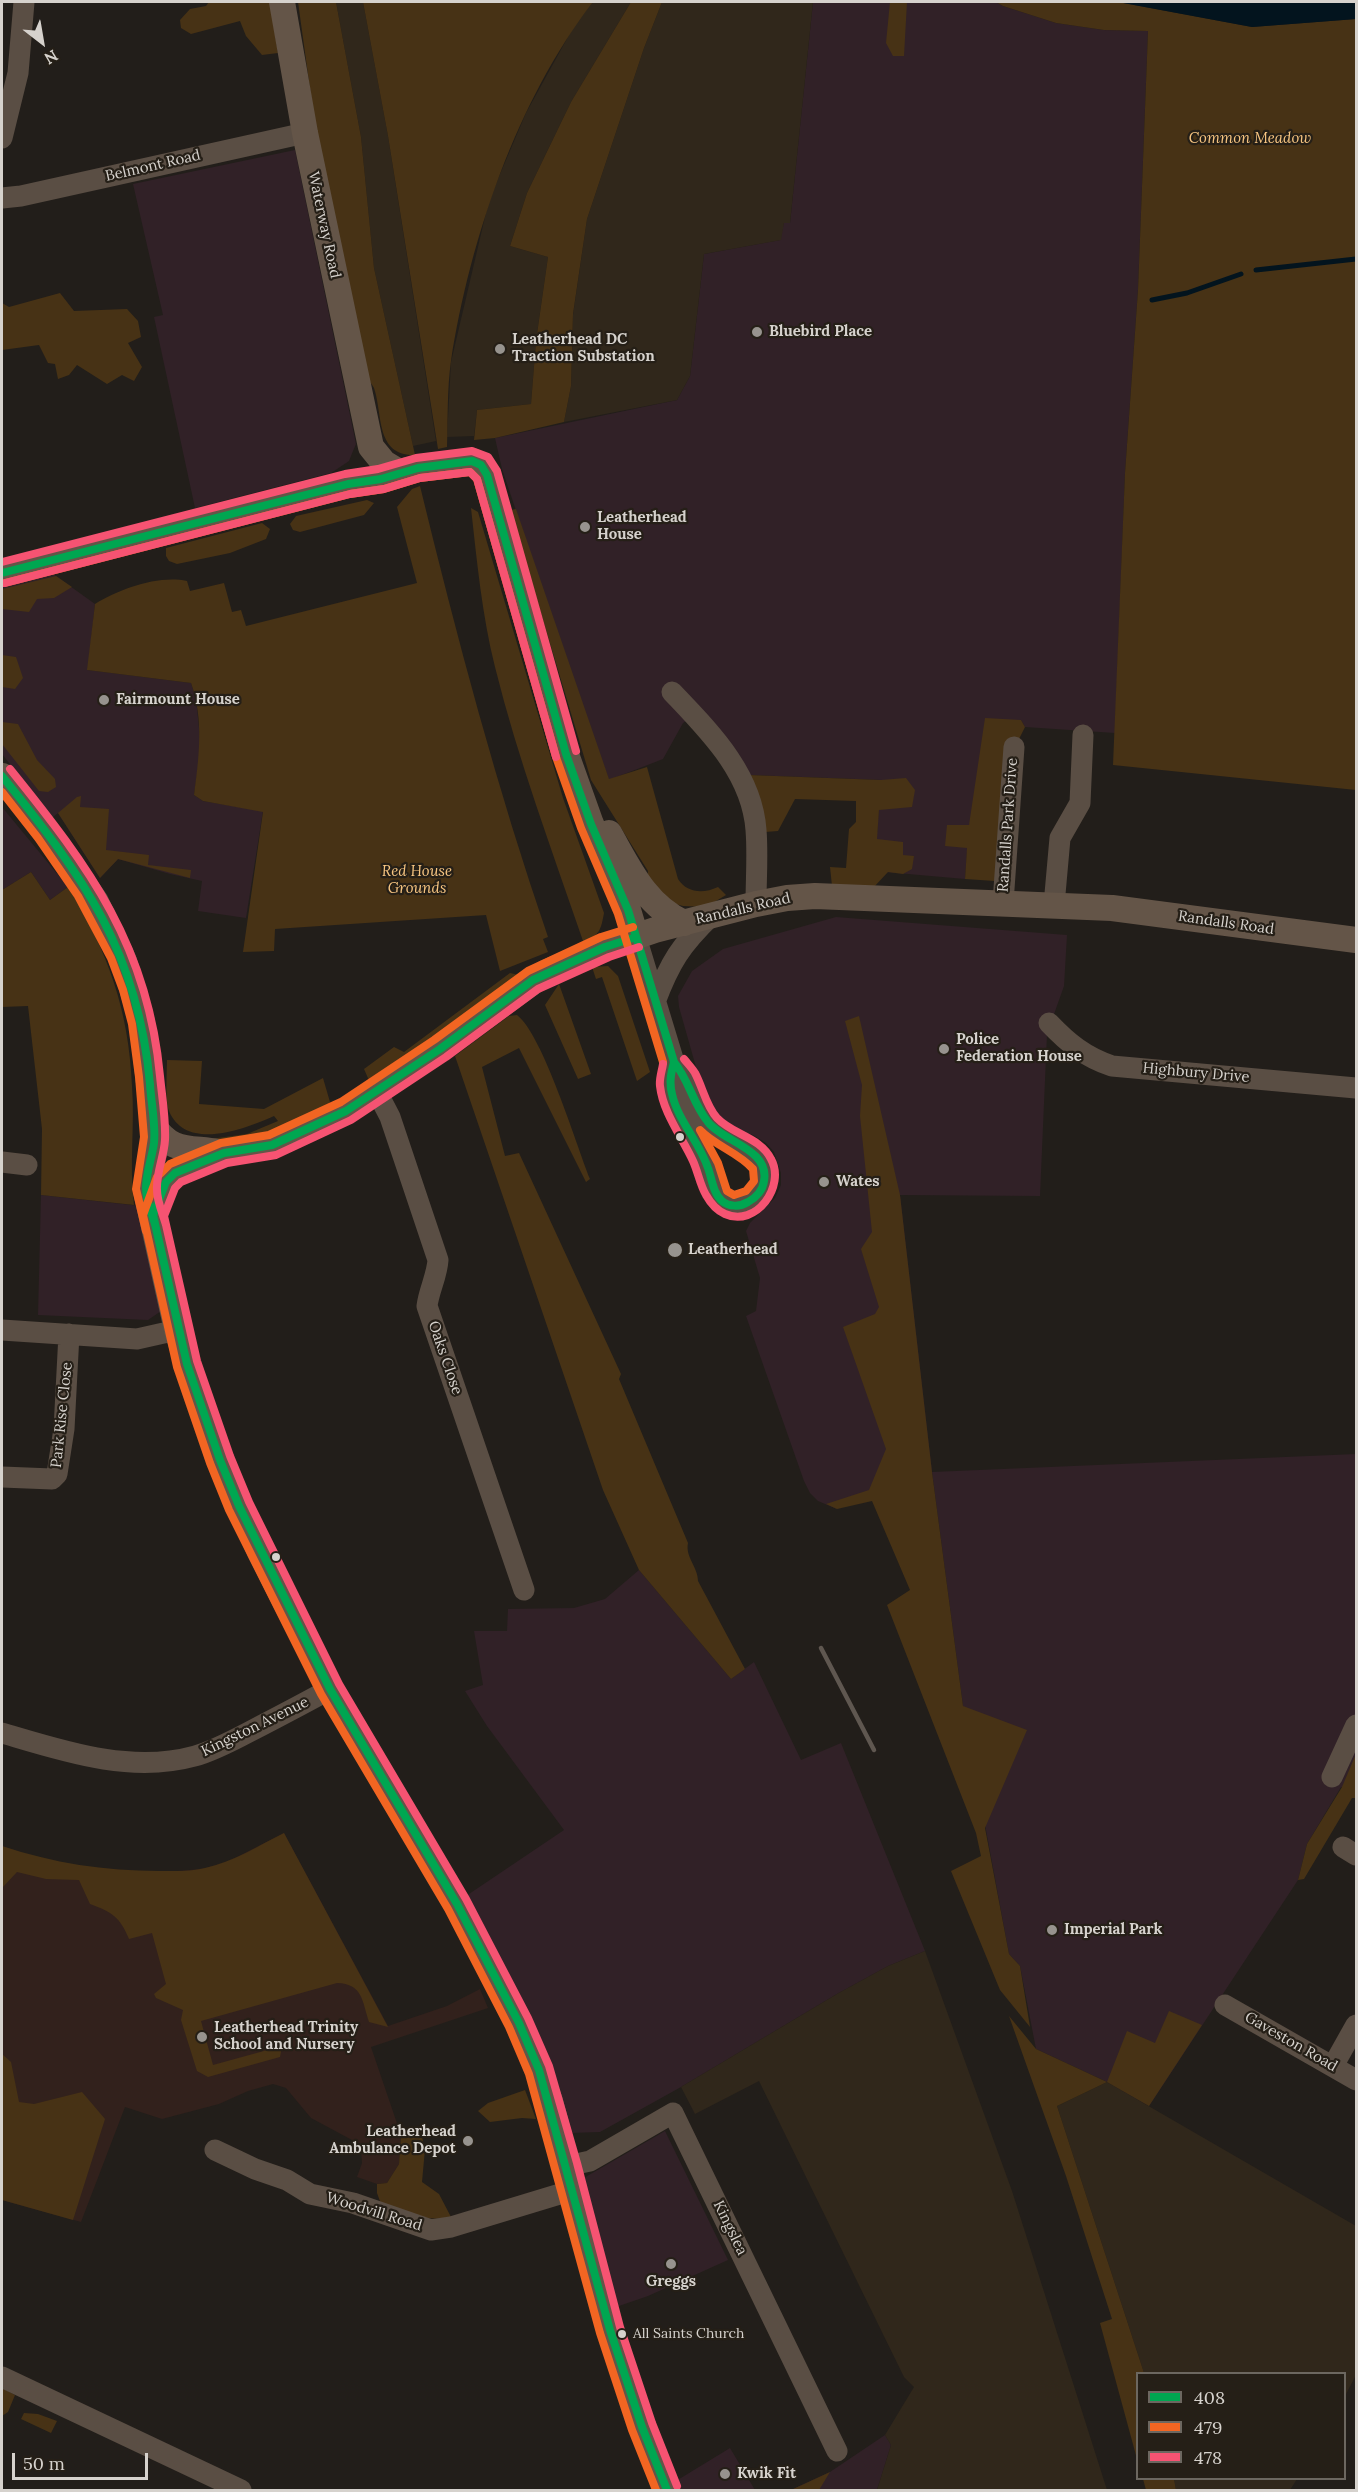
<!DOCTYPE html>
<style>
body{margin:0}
#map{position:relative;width:1358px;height:2492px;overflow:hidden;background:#221e1a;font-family:Lora,serif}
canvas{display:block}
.frame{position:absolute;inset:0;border:3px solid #d6d2cd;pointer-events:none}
.legend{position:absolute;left:1136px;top:2372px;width:210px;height:108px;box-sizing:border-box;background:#251f17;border:2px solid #6c6760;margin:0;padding:8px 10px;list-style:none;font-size:18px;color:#d6d2cd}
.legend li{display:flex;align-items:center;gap:12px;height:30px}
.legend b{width:30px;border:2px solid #6c6760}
.north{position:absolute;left:12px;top:12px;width:60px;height:60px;-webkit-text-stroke:4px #251f17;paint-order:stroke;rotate:149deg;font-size:16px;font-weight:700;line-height:24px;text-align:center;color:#d6d2cd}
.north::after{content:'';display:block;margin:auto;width:21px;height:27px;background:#d6d2cd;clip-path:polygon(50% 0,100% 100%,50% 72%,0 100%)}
.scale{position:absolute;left:12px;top:2453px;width:136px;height:27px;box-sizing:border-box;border:3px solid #d6d2cd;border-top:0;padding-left:8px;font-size:18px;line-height:21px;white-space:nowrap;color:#d6d2cd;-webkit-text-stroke:4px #251f17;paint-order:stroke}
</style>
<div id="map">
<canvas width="1358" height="2492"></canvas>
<div class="frame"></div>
<ul class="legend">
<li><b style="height:8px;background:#00a651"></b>408</li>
<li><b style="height:8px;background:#f26522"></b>479</li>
<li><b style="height:8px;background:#f65372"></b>478</li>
</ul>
<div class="north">N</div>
<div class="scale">50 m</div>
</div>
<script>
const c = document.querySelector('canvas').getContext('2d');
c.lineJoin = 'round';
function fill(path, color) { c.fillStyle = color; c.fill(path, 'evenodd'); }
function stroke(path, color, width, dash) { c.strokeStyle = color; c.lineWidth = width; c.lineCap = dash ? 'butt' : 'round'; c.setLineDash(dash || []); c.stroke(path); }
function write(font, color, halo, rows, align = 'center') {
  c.font = font + ' Lora,serif'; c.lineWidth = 4.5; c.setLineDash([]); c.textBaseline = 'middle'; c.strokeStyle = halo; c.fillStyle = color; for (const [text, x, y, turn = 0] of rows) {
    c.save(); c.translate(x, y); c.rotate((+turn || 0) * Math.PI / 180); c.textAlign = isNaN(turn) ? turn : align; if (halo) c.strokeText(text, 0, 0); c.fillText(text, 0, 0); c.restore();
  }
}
fill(new Path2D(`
 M813 2H996L1003 6 1056 23 1104 30 1148 31 1138 290 1125 473 1115 733 1025 727 1021 720 969 825 965 879 874 871 881 780 749 775 702 711 683 723 663 759 609 780 578 695 502 469 495 438 677 400 690 376 704 254 780 240 784 222 790 223Z
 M295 150 356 444 353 451 349 461 331 473 195 508 154 317 163 315 133 184Z
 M49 571 95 604 88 670 191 683 196 698 201 748 194 795 203 801 263 811 246 918 198 911 202 881 170 874 118 859 100 878 58 813 52 818 2 754V583Z
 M2 807 68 887 50 900 31 872 2 890Z
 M836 917 1067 935 1064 986 1047 1034 1040 1196 900 1195 932 1472 1356 1454V1787H1341L1307 1844 1298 1880 1149 2106 1107 2082 1036 2049 1020 1966 1009 1954 963 1706 932 1472 837 1509 818 1501 810 1493 804 1481 746 1316 756 1311 760 1278 746 1231 750 1223 775 1198 781 1185V1173L774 1152 766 1143 753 1135 727 1127 710 1110 705 1099 679 1007 678 996 692 971 723 949Z
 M41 1195 141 1206 164 1309 148 1320 38 1315Z
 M639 1570 731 1679 754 1662 801 1760 841 1743 925 1951 888 1966 837 1994 681 2087 600 2132 570 2133 558 2085 542 2043 466 1896 564 1830 487 1726 465 1691 483 1685 474 1631H507L508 1609 574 1608 605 1599Z
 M665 2131 728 2260 648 2296 616 2307 582 2179Z
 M885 2435 891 2445 877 2490H791L830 2472Z
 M730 2448 755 2490H681L676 2481Z`), '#312127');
fill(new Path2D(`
 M336 2H363L388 136 436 441 413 446 374 268 361 137Z
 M593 2H631L571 102 527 193 510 246 548 257 536 341 531 404 477 410 474 436 447 437 451 362 489 200 526 113 574 26Z
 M662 2H813L790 223H784L781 240 704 254 690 376 677 400 564 422 571 386 573 315 587 219 644 48Z
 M925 1951 1012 2191 1107 2490H877L891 2445 885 2435 914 2387 904 2377 759 2081 695 2114 681 2087 837 1994 888 1966Z
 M1107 2082 1356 2226V2375L1345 2396 1344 2374 1144 2373 1057 2106Z
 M1174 2479H1297L1290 2490H1176Z`), '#30271b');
fill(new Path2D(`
 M284 1833 388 2026 447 2006 480 1989 488 2008 371 2047 401 2135 399 2164 387 2183 377 2184 357 2177 362 2163 361 2148 352 2140 311 2118 286 2088 273 2084 248 2091 219 2104 162 2119 125 2107 81 2222 2 2200V1846L47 1861 88 1867 133 1871H177L202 1869 227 1862Z`), '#32211c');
fill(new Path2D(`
 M209 2H270L278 53 262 55 246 36 240 21 191 34 181 28 180 20 190 9 206 6Z
 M298 2H336L361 137 374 268 415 455C375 456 383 414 374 388 372 384 368 380 366 376L321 168Z
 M363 2H593C517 100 470 239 451 361 447 389 448 419 447 447L438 449 388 136Z
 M631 2H662L644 48 587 219 573 314 571 386 564 422 495 438 474 440 477 410 531 404 536 341 548 257 510 246 527 193 571 102Z
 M890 2H907L904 56H893L886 43Z
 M996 2H1118L1252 27 1356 19V790L1113 765 1125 473 1138 290 1148 31 1104 30 1056 23 1003 6Z
 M60 293 74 311 127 309 138 321 141 337 128 343 142 367 134 381 122 375 107 384 77 365 69 375 58 379 55 364 48 363 39 345 2 350V303L9 307Z
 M420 486C457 638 497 789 548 937L543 939 548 952 500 971 486 915 275 929 274 951 243 952 263 812 203 801 194 795C199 758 204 719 191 683L87 670 95 604C120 589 157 575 187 581L190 591 224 583 232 612 241 610 246 626 417 583 397 507 412 489Z
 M367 500 374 503 364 515 300 532 293 530 290 524 296 516Z
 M471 508 478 512 563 798 604 913C601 929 600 936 583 941 552 850 518 760 495 667 482 615 477 562 471 508Z
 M516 509 609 779 647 767 678 879C687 893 703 894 718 887L726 895 706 907 683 906 668 902 647 881 648 871 591 780 510 510Z
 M262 523 270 529 266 539 230 553 177 564 169 561 166 556V548Z
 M56 576 72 587 54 598 37 599 29 612 2 609V589Z
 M2 655 16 657 23 678 15 689 2 687Z
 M985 718 1021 720 1025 727 1019 739 995 881 965 879 967 848 945 846 947 825H969Z
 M2 722 18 724 37 760 55 779 56 787 48 792 39 791 2 744Z
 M749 775 881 780 906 778 915 790 912 807 879 810 877 839 903 842V855L914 856 912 869 903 874 888 872 873 888 832 886 830 867 846 868 849 829 856 822V801L795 799 778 831 765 832Z
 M81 796 80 807 109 809 106 850 149 855 148 865 191 870 190 878 118 859 100 878 58 813 77 797Z
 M31 872 50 900 68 887C108 951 129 1011 132 1086 135 1126 129 1165 134 1205L41 1195 42 1129 28 1006 2 1007V890Z
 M608 966 618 976 650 1072 637 1081 602 977 596 979 592 967Z
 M510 973 519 975 521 981 371 1085 364 1069 394 1047 404 1052Z
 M559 984 591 1074 578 1079 545 1005Z
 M517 1015C543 1035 576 1144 590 1179L586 1182 519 1048 482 1067 505 1156 519 1153 621 1374 619 1379 688 1543C685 1557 698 1567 698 1581L745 1669 731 1679 639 1570 603 1490 455 1056 509 1016Z
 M859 1016 900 1195 932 1472 963 1706 1027 1730 985 1828 1009 1954 1020 1966 1030 2027 1000 1990 951 1871 981 1856 976 1833 887 1605 910 1590 872 1501 837 1509 826 1504 869 1490 886 1449 843 1327 875 1314 879 1307 861 1249 872 1232 860 1116 862 1085 845 1021Z
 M167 1060 202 1061 199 1104 264 1109 323 1078 330 1102 326 1110C288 1126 246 1150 203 1140L247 1134 278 1121 274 1116C245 1129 186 1152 169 1111 165 1100 167 1073 167 1060Z
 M1356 1754V1798H1352L1304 1879 1298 1880 1307 1844 1342 1787Z
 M284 1833 388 2027 369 2022C362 2001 363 1984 337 1983L201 2021 213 2065 282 2046 280 2057 208 2077 197 2071 181 2020 183 2010 156 1998 154 1994 166 1984 152 1933 129 1939C120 1917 112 1912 90 1904L79 1880 46 1879 17 1872 2 1888V1846C53 1863 105 1871 159 1871 174 1871 190 1872 205 1868 233 1862 258 1846 284 1833Z
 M1169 2011 1202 2025 1149 2106 1107 2082 1057 2106 1144 2373 1138 2374 1137 2459 1100 2323 1112 2319 1066 2176 1009 2016 1036 2049 1107 2082 1127 2031 1155 2043Z
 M2 2054 11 2062 19 2102 34 2104 82 2092 105 2119 73 2220 2 2200Z
 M525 2090 536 2119 522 2118 490 2122 478 2111 488 2103Z
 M420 2129 425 2149 422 2182 439 2194 451 2217C427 2223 403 2211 381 2204L377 2193V2184L387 2183 399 2164 401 2135Z
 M2 2388 15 2395 8 2412 2 2416Z
 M24 2413 38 2414 57 2421 51 2433 21 2419Z
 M830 2472 819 2490H791Z
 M1143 2479H1174L1176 2490H1146Z`), '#473215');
fill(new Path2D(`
 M1118 2H1356V19L1252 27Z`), '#03141e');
stroke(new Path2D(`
 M1256 270 1356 259
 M1152 300 1187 293 1241 274`), '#03141e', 5);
stroke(new Path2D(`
 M2 138 18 73 24 2
 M2 198 21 196 305 133
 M672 692C709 731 752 773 756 830 758 854 756 879 756 904
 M1003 903 1014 747
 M1054 905 1060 838 1080 803 1083 735
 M636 937 674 1062C678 1067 682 1072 685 1077 695 1092 697 1111 710 1125 726 1144 774 1152 764 1183 762 1191 755 1199 747 1203 739 1207 728 1207 722 1201 713 1192 711 1178 708 1167 697 1139 674 1115 670 1085 669 1078 672 1069 674 1062
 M655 1002C670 962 681 945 712 915
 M1049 1023C1068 1043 1085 1057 1112 1066L1356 1088
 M377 1092 390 1117 438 1260C437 1276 429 1290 427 1306L524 1590
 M2 1162 27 1165
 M2 1330 137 1339 177 1330
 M2 1477 52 1479 57 1474 64 1429 69 1334
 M2 1733C63 1751 130 1774 195 1756 213 1751 232 1741 249 1732 276 1718 303 1704 330 1689
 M1332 1777 1356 1725
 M1343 1847 1356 1855
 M1225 2005 1356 2080
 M1333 2066 1356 2025
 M215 2150 255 2169 287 2180 310 2194 353 2203 431 2230 451 2227 573 2190
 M567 2166 590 2161 673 2113 837 2451
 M2 2377 241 2490`), '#5a4e44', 21);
stroke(new Path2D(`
 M282 2 305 133 371 447 384 463 399 472
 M2 573 348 484 381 479 399 472 418 468 472 461 481 465 487 475 566 754 591 824 628 910 636 937
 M2 776 60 850 96 902 124 961 142 1022 156 1144 146 1191 177 1330 202 1410 220 1460 260 1552 330 1689 457 1904 519 2023 550 2101 610 2330 642 2427 667 2490
 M609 833C629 868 645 905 684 923
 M153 1125C171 1153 189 1147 218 1152
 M153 1215 166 1182 175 1173 224 1153 272 1145 346 1111 440 1049 545 973 605 947 655 930 756 904 787 898 815 896 1112 908 1356 940`), '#645548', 26);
stroke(new Path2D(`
 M821 1648 874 1750`), '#5f5750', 4.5);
stroke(new Path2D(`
 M2 573 348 484 381 479 418 468 472 461 481 465 487 475 566 754 591 824 628 910 674 1062
 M2 776C83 876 138 951 150 1084 151 1103 156 1124 154 1143 152 1158 146 1173 146 1188 146 1202 153 1215 156 1228
 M636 937 605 947 533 980 440 1049 346 1111 272 1145 224 1153 175 1173 166 1182 153 1215 187 1364 220 1460 239 1506 330 1689 457 1904 519 2023 539 2070 610 2330 642 2427 667 2490
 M674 1062C689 1080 693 1104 708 1122 723 1142 770 1149 764 1181 763 1190 756 1198 748 1202 740 1207 729 1207 722 1201 713 1193 712 1179 708 1168 699 1141 678 1121 672 1094 669 1082 671 1073 674 1062Z`), '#00a651', 8);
stroke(new Path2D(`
 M5 583 350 494 384 489 420 478 470 472 477 479 556 757 581 828 618 914 663 1062
 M2 792 38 838 78 896 111 958 123 990 132 1024 139 1077 144 1137 136 1189 146 1231
 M633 927 601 937 528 971 434 1040 341 1102 269 1135 221 1143 170 1164 157 1177 143 1215 177 1367 210 1463 229 1510 321 1694 448 1909 509 2027 529 2074 600 2333 632 2430 656 2490
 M700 1130C715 1146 738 1152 753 1169L754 1181 746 1191 734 1195 727 1191 718 1163Z`), '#f26522', 8);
stroke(new Path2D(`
 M2 562 345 474 378 469 416 458 472 451 488 457 497 471 576 751
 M5 583 350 494 384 489 420 478 470 472 477 479 556 757
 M10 769C90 868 148 946 160 1076 162 1097 166 1119 165 1140 164 1157 156 1173 157 1190 157 1202 163 1214 166 1225
 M639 947 609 957 538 989 446 1057 351 1120 276 1155 227 1163 181 1182 175 1188 164 1216 197 1361 230 1456 249 1502 339 1684 466 1899 528 2018 549 2066 577 2163 620 2327 652 2423 677 2486
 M663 1064C662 1071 659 1079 660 1086 663 1113 682 1137 693 1161 698 1172 700 1185 706 1195 711 1204 716 1210 725 1214 756 1228 786 1186 771 1159 760 1137 733 1135 717 1118 706 1106 703 1088 695 1073 692 1068 688 1064 684 1059`), '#f65372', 8);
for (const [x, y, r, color] of [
 [757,332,6,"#97938e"],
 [500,349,6,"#97938e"],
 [585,527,6,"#97938e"],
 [104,700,6,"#97938e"],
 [944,1049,6,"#97938e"],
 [680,1137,5,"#d6d2cd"],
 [824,1182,6,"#97938e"],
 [675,1250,8,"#97938e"],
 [276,1557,5,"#d6d2cd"],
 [1052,1930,6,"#97938e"],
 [202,2037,6,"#97938e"],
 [468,2141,6,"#97938e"],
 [671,2264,6,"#97938e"],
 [622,2334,5,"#d6d2cd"],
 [725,2474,6,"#97938e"]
]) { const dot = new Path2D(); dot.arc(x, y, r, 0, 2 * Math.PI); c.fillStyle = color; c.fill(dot); stroke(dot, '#251f17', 2); }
write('14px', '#d6d2cd', '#251f17', [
 ["All Saints Church",633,2334]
], 'left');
write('italic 15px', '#f7c581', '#251f17', [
 ["Common Meadow",1250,139],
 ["Red House",417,872],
 ["Grounds",417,889]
]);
write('15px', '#d6d2cd', '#251f17', [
 ["Belmont Road",153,166,-13],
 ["Waterway Road",324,225,78],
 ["Randalls Park Drive",1008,825,-86],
 ["Randalls Road",743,909,-13],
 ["Randalls Road",1226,923,8],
 ["Highbury Drive",1196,1073,5],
 ["Oaks Close",445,1358,71],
 ["Park Rise Close",62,1415,-84],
 ["Kingston Avenue",255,1727,-26],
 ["Gaveston Road",1291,2042,30],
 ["Woodvill Road",374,2212,17],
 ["Kingslea",730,2228,64]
]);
write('bold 15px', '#d6d2cd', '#251f17', [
 ["Bluebird Place",769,332],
 ["Leatherhead DC",512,340],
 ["Traction Substation",512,357],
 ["Leatherhead",597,518],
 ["House",597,535],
 ["Fairmount House",116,700],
 ["Police",956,1040],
 ["Federation House",956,1057],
 ["Wates",836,1182],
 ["Leatherhead",688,1250],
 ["Imperial Park",1064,1930],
 ["Leatherhead Trinity",214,2028],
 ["School and Nursery",214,2045],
 ["Leatherhead",456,2132,"right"],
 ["Ambulance Depot",456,2149,"right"],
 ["Greggs",671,2282,"center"],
 ["Kwik Fit",737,2474]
], 'left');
</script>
